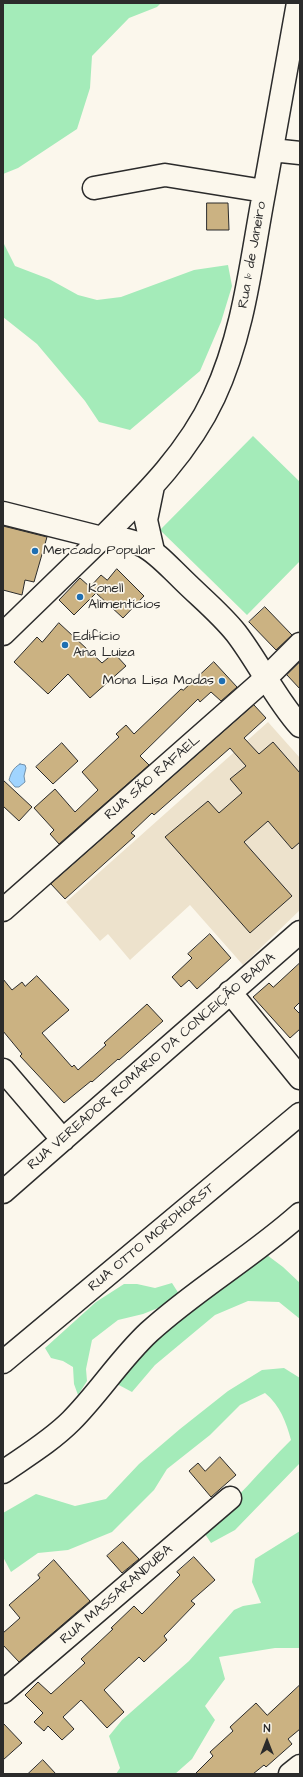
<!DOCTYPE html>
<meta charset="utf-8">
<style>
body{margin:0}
#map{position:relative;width:303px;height:1777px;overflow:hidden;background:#fbf7ec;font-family:"Architects Daughter",sans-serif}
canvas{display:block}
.frame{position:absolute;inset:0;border:4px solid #2b2b2b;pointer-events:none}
.north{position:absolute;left:247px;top:1721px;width:40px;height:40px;-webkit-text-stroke:3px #fbf7ec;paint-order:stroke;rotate:0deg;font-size:11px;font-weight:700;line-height:16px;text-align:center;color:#2b2b2b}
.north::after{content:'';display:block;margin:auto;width:14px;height:18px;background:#2b2b2b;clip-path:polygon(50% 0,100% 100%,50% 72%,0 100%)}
</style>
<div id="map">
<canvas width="303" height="1777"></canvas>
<div class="frame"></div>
<div class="north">N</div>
</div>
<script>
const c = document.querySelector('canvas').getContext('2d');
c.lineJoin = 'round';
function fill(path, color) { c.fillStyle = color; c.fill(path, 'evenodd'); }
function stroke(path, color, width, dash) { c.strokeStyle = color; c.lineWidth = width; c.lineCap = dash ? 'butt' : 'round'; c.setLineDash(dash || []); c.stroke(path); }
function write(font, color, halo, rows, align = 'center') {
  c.font = font + ' "Architects Daughter",sans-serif'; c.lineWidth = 3.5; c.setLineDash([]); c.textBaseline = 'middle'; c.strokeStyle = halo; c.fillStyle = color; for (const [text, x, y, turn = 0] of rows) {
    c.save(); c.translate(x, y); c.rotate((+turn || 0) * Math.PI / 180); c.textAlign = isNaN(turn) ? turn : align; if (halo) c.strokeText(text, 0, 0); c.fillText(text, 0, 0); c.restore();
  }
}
fill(new Path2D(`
 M268 722 300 758V910L243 965 190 905 130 960 108 934 100 941 66 902Z`), '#ede2cc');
fill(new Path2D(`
 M3 3H161L157 7 129 18 92 56 90 88 77 129 18 168 3 174Z
 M3 242 15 266 49 279 78 295 97 300 121 297 194 270 228 265 232 286 221 322 200 371 130 430 99 422 85 401 37 344 3 317Z
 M253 436 300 482V561L247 615 160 530Z
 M267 1255 283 1267 300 1283V1319L279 1302 248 1301 215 1315 155 1365 132 1392 117 1384C143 1334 220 1288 267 1255Z
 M172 1283 179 1294 173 1302 143 1314 118 1320 92 1340 86 1369 87 1381 78 1395 74 1384 73 1367 63 1361 51 1358 45 1348 96 1302 124 1284H137L155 1288Z
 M284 1368 300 1378V1463L235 1530 211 1543 203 1531C234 1502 261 1470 291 1440 286 1422 280 1405 265 1393L240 1405 210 1435 167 1469 154 1490 112 1532 68 1550 38 1553 11 1572 3 1557V1513L36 1494 75 1506 106 1499 139 1464 180 1429 228 1391 262 1370Z
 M300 1531V1648H275L219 1657 225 1679 205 1706 215 1720 192 1759 175 1774H116L120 1768 109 1736 122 1720 189 1661 234 1610 243 1606 261 1603 252 1582 255 1559Z`), '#a4ebb9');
const water = new Path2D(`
 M20 764 25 765 26 768 24 776 25 782 19 787H15L9 780C11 773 13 768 20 764Z`);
fill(water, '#a0d4fe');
stroke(water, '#7190aa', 1);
const building = new Path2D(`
 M207 203H228L229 230H207Z
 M3 526 47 537 34 582 25 580 22 595 3 590Z
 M117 569 144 596 123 618 96 593 74 615 59 600 80 578 90 587 101 575 107 580Z
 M265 607 292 635 276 650 249 622Z
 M59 623 102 663 114 653 126 666 90 698 68 674 48 694 14 662 37 637 42 642Z
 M214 662 237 687 221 701 211 692 200 702 198 699 140 756 149 765 59 844 50 834 54 830 34 808 55 789 75 812 98 790 82 772 119 737 116 734 126 725 134 734 181 689 183 690Z
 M300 662V689L287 675Z
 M254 705 266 718 244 738 259 754 273 742 300 773V842L292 849 268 821 244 842 292 896 250 933 165 837 208 801 219 813 242 793 230 779 246 766 230 748 154 815 152 813 131 833 135 836 65 899 51 884Z
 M62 743 78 761 53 784 36 767Z
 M3 780 32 807 19 821 3 806Z
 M210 934 231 958 197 989 189 980 181 987 172 977 192 958 188 954Z
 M300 963V1002L294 1008 300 1014V1029L290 1038 253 997 269 983 273 987Z
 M37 976 69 1010 42 1033 72 1067 74 1065 78 1070 106 1045 104 1043 147 1004 163 1021 119 1060 118 1059 92 1082 91 1081 64 1103 20 1056 22 1054 3 1031V979L12 990 22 982 25 986Z
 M220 1457 236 1475 211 1497 189 1471 198 1463 205 1471Z
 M123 1542 139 1559 122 1573 107 1556Z
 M194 1557 215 1580 191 1601 195 1604 164 1636 167 1640 144 1662 139 1657 104 1690 124 1712 107 1728 81 1700 63 1717 74 1729 62 1740 48 1726 44 1731 34 1722 43 1713 25 1695 38 1682 51 1694 85 1663 81 1659 113 1629 111 1628 134 1606 142 1614 180 1575 177 1572Z
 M54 1560 90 1601 19 1662 3 1645V1633L20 1618 9 1605 40 1578 38 1575Z
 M300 1685V1729L288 1739 292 1744 266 1767 264 1765 253 1774H195L213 1756 210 1752 233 1731 230 1727 256 1703 267 1715Z
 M3 1723 22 1743 3 1760Z
 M43 1760 56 1774H28Z`);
fill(building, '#cbb282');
stroke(building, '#2b2b2b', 1);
const minor = new Path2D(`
 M272 150 300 153
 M94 188 165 175 264 191
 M3 513 102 538C144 496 188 453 214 397 244 333 251 262 264 193 275 130 287 66 298 3
 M153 551 146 520 153 486
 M3 910 266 678 300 644
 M230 992 300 1078
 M3 1070 63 1140
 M3 1192 300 932
 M3 1362 300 1114
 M3 1472C26 1456 51 1441 71 1421 99 1393 120 1359 149 1332 196 1289 252 1257 300 1214
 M3 1692 230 1498
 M290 1774 300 1766`);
const major = new Path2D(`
 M3 634 102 538C144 537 154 552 182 579 200 597 220 613 236 633 259 663 275 698 300 726`);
stroke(minor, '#2b2b2b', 25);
stroke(major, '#2b2b2b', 25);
stroke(minor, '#fbf7ec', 22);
stroke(major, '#fbf7ec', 22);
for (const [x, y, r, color] of [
 [35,551,4,"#1f6fb2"],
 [80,597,4,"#1f6fb2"],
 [65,645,4,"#1f6fb2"],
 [222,681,4,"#1f6fb2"]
]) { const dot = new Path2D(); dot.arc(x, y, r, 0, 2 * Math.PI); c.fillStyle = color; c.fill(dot); stroke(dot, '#fbf7ec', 1.5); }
write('14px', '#2b2b2b', '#fbf7ec', [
 ["Rua 1º de Janeiro",253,255,-80],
 ["RUA SÃO RAFAEL",153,778,-41],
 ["RUA VEREADOR ROMÁRIO DA CONCEIÇÃO BADIA",152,1062,-41],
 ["RUA OTTO MORDHORST",152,1238,-40],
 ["RUA MASSARANDUBA",117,1595,-41]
]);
write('14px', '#2b2b2b', '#fbf7ec', [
 ["Mercado Popular",43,551],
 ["Konell",88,589],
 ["Alimentícios",88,605],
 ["Edifício",73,637],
 ["Ana Luiza",73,653],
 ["Mona Lisa Modas",214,681,"right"]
], 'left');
</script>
